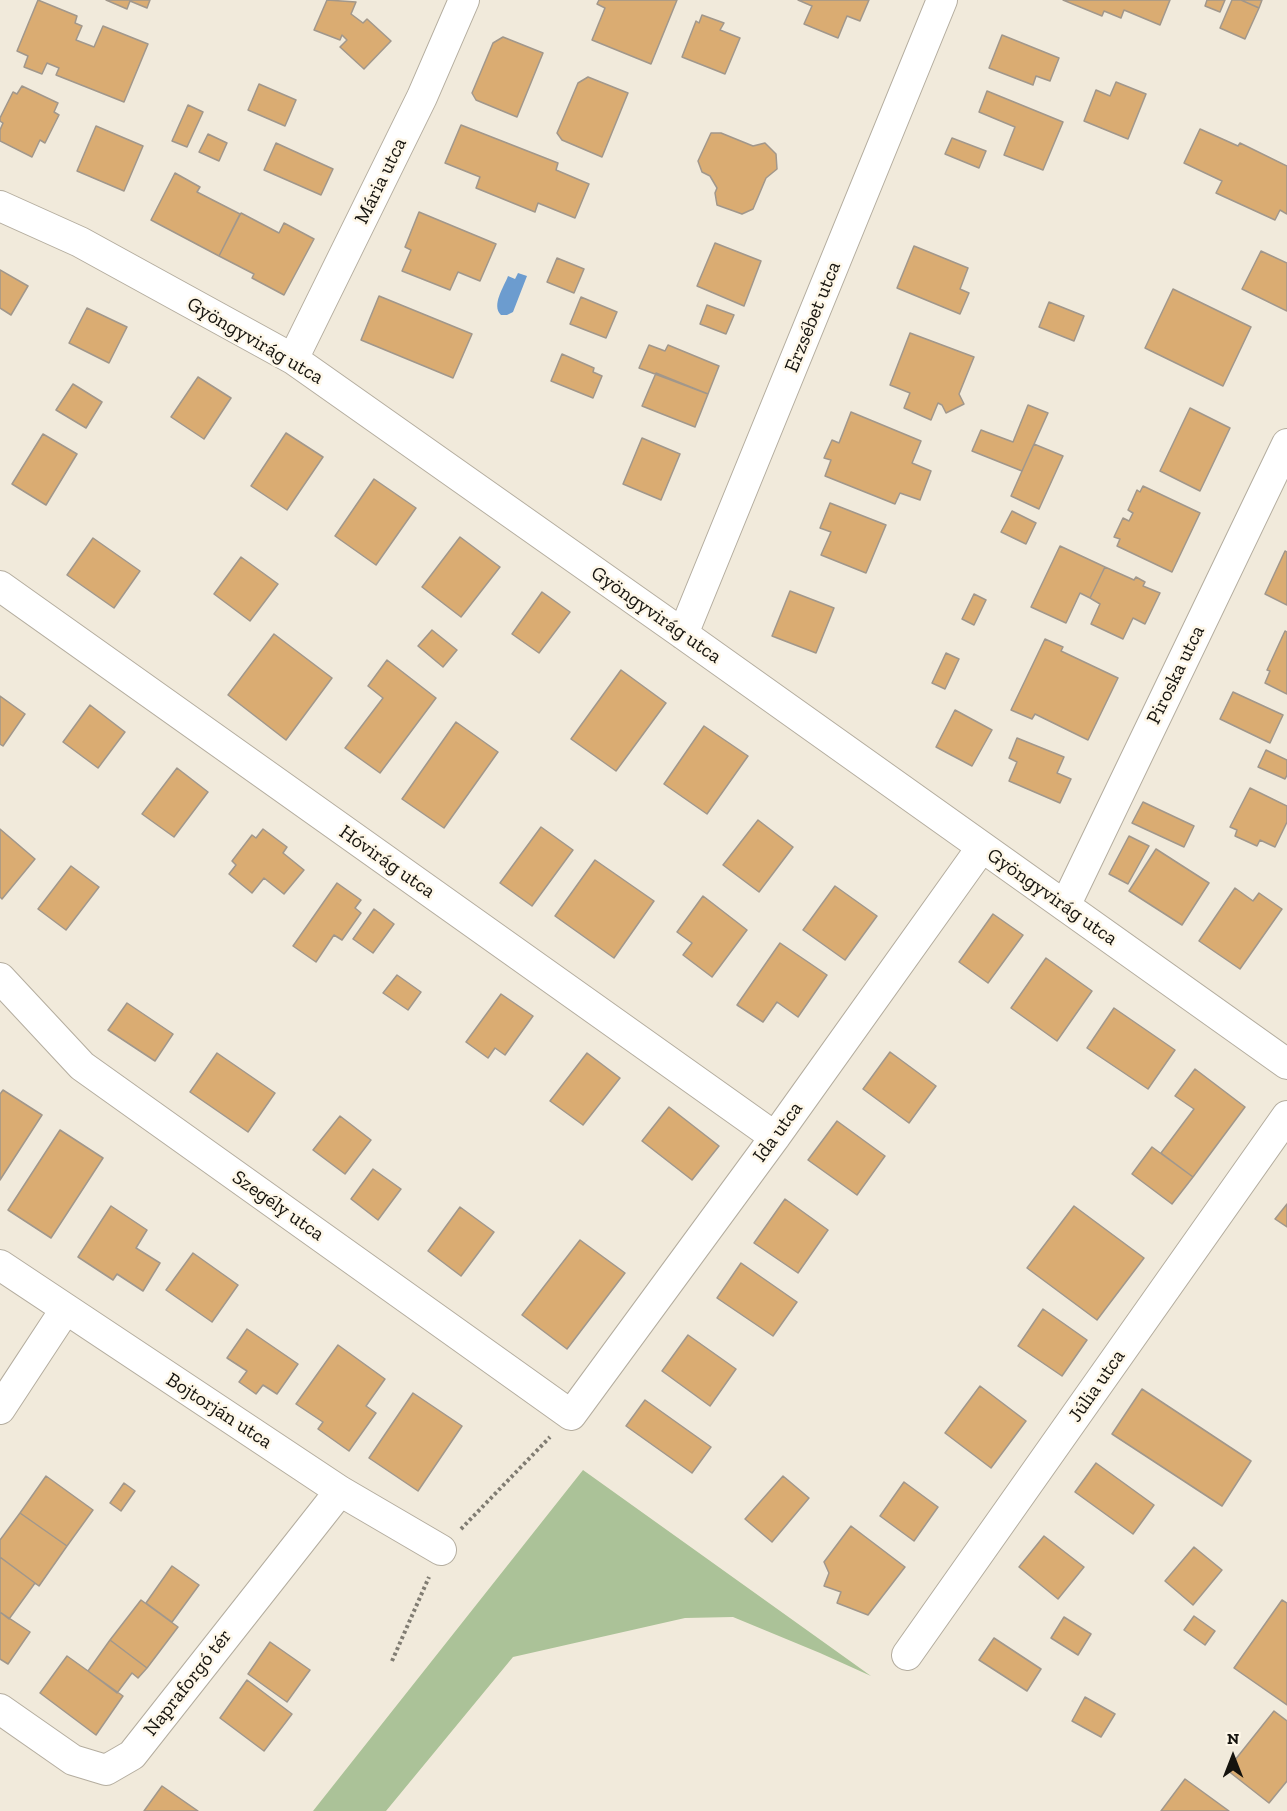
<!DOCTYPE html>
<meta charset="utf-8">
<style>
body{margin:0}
#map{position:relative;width:1287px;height:1811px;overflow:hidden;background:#f1eadb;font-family:"Zilla Slab",serif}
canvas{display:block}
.north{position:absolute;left:1203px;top:1727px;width:60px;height:60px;-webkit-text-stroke:4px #fef7e8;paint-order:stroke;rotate:0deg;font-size:16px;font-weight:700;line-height:24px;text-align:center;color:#15130e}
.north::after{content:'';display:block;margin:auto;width:21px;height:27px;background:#15130e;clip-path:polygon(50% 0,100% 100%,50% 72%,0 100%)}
</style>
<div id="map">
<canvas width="1287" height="1811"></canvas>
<div class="north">N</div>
</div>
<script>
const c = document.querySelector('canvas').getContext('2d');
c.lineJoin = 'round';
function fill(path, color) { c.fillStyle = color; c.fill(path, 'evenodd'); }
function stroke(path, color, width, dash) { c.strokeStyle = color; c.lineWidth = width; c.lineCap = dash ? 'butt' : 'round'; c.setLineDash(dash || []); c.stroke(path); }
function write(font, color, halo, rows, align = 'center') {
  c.font = font + ' "Zilla Slab",serif'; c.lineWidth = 5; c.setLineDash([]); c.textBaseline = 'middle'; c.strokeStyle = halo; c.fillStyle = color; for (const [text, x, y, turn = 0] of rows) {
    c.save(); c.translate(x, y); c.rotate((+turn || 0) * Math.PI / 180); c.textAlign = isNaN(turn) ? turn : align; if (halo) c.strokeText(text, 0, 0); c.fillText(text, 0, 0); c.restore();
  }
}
fill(new Path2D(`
 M583 1470 871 1676 820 1653 733 1617 685 1618 513 1657 386 1811H313Z`), '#abc298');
fill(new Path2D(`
 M518 273 527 276 513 312 507 315H501C491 305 504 287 508 276L515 279Z`), '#6c9ccf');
const building = new Path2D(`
 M38 0 77 16 75 23 82 26 76 40 94 47 103 26 148 44 124 102 56 75 59 68 47 63 42 74 24 67 28 56 17 51Z
 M106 0H150L147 8 130 1 127 9Z
 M327 0 356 2 351 14 363 23 367 19 391 41 364 69 340 47 347 40 342 35 340 40 314 30Z
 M599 0H677L651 64 592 40 605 8 597 4Z
 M798 0H869L860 21 847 16 838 38 804 24 812 6Z
 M1063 0H1170L1160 25 1124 10 1121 18 1104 11 1102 16Z
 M1207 0H1225L1220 12 1205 6Z
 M1232 0H1241L1259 8 1245 39 1220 28Z
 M1241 0H1262L1259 8Z
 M702 15 724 23 720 30 740 38 725 74 682 57 696 21 699 23Z
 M1002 35 1059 58 1050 81 1036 76 1033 85 989 68Z
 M503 37 543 53 517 117 476 100 472 93 493 43Z
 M588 77 628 93 602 157 562 140 557 133 578 83Z
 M1116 82 1146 94 1128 139 1084 121 1096 90 1110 96Z
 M259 84 296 100 285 126 248 110Z
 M22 86 58 103 54 112 59 115 45 143 40 140 32 157 0 141V130L3 123 0 121V118L13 92 17 94Z
 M987 91 1063 122 1043 170 1004 155 1015 127 979 112Z
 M188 105 203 112 187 147 172 141Z
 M461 125 558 163 556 170 589 184 575 218 538 203 535 212 476 188 480 177 445 163Z
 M96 126 143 146 124 191 77 171Z
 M1200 129 1238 146 1240 143 1287 166V214L1280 210 1275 220 1216 193 1222 181 1184 163Z
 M711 133H721L753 146 765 143 776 154 777 169 766 178 753 209 742 214 717 205 715 193 717 188 710 176 702 172 698 161Z
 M208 134 227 143 219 161 199 152Z
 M952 138 986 151 979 168 945 154Z
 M276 143 333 169 321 195 264 170Z
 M175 173 200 187 197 192 240 214 219 256 151 220Z
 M419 212 496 244 480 281 458 272 450 290 402 271 411 250 405 247Z
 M241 213 279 233 284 223 314 239 284 295 252 278 254 274 219 256Z
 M715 243 761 261 744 306 697 286Z
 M914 246 968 268 960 289 969 293 960 314 897 288Z
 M1261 251 1287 263V311L1242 289Z
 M557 258 584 269 574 293 547 282Z
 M0 270 28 286 11 315 0 308Z
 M1173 289 1251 327 1223 386 1145 348Z
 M379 296 472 334 453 378 361 340Z
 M581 297 617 312 606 338 570 324Z
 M1049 302 1084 316 1074 341 1039 327Z
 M707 305 734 315 726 334 700 324Z
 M87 308 127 327 109 363 69 343Z
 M910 333 974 357 959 394 964 404 946 413 942 405 938 403 931 420 904 408 910 393 890 385Z
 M649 345 665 351 668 345 719 366 708 394 639 368Z
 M562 354 594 368 593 372 602 376 593 398 551 381Z
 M656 373 708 394 695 427 642 406Z
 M198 377 231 398 204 439 171 417Z
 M73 384 102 402 86 428 56 410Z
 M1028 405 1048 413 1022 471 972 451 981 430 1013 442Z
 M1190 408 1230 428 1200 491 1160 471Z
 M851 412 921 441 912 463 931 471 920 500 900 493 895 504 825 476 831 460 824 458 832 440 839 443Z
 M286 433 323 457 287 510 251 486Z
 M43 434 77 454 46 505 12 484Z
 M642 438 680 454 661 500 623 484Z
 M1034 444 1063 456 1039 509 1011 496Z
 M374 479 416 508 376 565 335 536Z
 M1143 486 1200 513 1172 572 1117 546 1120 539 1114 537 1123 518 1129 521 1133 513 1128 510 1137 490 1140 492Z
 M830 503 886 525 866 573 821 555 831 532 820 528Z
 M1012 511 1036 523 1026 544 1001 532Z
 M460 537 500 567 461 617 422 587Z
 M93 538 140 571 114 608 67 575Z
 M1060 546 1105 567 1090 598 1080 593 1066 623 1031 607Z
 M1285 551 1287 552V605L1265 594Z
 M241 557 278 584 250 621 214 594Z
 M1105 567 1134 580 1136 577 1145 582 1143 586 1160 593 1145 624 1133 618 1123 639 1091 624 1100 604 1090 598Z
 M790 591 834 608 816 653 772 636Z
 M542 592 570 612 539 653 512 634Z
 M974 594 986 600 974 625 962 619Z
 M432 630 457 650 443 667 418 646Z
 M1285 631 1287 632V694L1265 683 1270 671 1267 670Z
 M274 634 332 678 286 740 228 695Z
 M1045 639 1063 647 1061 651 1118 678 1088 740 1035 714 1032 719 1011 710Z
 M946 653 959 659 945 689 932 683Z
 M387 660 436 698 380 773 345 748 383 698 368 686Z
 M621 670 666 703 616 771 571 739Z
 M1233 692 1283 715 1270 743 1220 719Z
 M0 696 25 714 3 746 0 744Z
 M90 705 125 732 98 768 63 742Z
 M955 710 992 730 972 766 936 747Z
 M456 722 498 752 444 828 402 799Z
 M704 726 748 756 707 814 664 784Z
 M1017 738 1064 757 1057 773 1071 779 1060 803 1009 781 1017 762 1009 758Z
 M1266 750 1287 760V775L1285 779 1258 767Z
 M177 768 208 792 174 837 142 814Z
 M1250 788 1287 806V822L1275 847 1260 840 1257 846 1235 836 1237 830 1230 827Z
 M1143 802 1194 826 1184 847 1132 823Z
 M758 820 793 847 759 892 723 865Z
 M541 827 573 850 532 906 500 883Z
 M0 829 35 859 2 899 0 897Z
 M263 829 287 847 283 853 304 870 284 894 264 878 252 893 229 874 236 865 232 861 252 835 256 838Z
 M1129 836 1149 846 1128 884 1109 874Z
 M1156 849 1209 883 1182 925 1129 891Z
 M595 860 654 901 614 958 555 916Z
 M71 866 99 887 66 930 38 909Z
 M337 883 361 900 355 908 361 913 342 940 334 935 316 962 293 946Z
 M835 886 877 916 845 960 803 930Z
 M1235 888 1253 901 1259 893 1282 909 1240 969 1199 941Z
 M703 896 747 930 712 977 683 955 692 943 677 932Z
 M374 909 394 924 373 953 353 939Z
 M993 914 1023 935 988 983 959 962Z
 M780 943 827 975 798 1017 777 1002 763 1022 737 1005Z
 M1046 958 1092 991 1057 1041 1011 1008Z
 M397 975 421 992 408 1010 383 993Z
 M501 994 533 1016 505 1055 495 1048 488 1058 466 1042Z
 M127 1003 173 1034 155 1061 108 1030Z
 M1114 1008 1175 1050 1148 1089 1087 1048Z
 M890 1052 936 1086 909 1123 863 1089Z
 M217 1053 275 1093 248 1132 190 1092Z
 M587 1053 620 1078 583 1125 550 1101Z
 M1195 1069 1245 1107 1193 1177 1161 1153 1194 1109 1175 1096Z
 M3 1090 42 1115 0 1180V1094Z
 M669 1107 719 1146 692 1180 642 1141Z
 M340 1116 371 1140 345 1174 313 1150Z
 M837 1121 885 1156 857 1195 808 1160Z
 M60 1130 103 1158 51 1238 8 1210Z
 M1152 1147 1193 1177 1172 1204 1132 1174Z
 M373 1169 401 1189 378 1220 351 1199Z
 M785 1199 828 1230 798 1273 754 1243Z
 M1287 1204V1227L1275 1219Z
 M111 1206 147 1230 136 1248 160 1263 143 1291 117 1274 113 1280 78 1257Z
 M1074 1206 1144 1258 1097 1320 1027 1268Z
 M460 1207 494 1232 461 1276 428 1251Z
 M580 1240 625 1273 567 1349 522 1315Z
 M193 1253 238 1285 212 1322 166 1290Z
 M741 1263 797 1302 773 1336 717 1298Z
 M1043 1309 1087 1340 1062 1376 1018 1346Z
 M247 1329 298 1364 277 1394 263 1385 256 1394 239 1382 247 1371 227 1358Z
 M688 1335 736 1369 710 1406 662 1371Z
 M338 1345 385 1379 366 1406 376 1413 349 1451 318 1429 323 1422 296 1404Z
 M980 1386 1026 1421 991 1468 945 1433Z
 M1142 1389 1251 1461 1222 1506 1112 1434Z
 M413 1393 462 1426 418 1491 369 1458Z
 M645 1400 711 1447 692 1473 626 1426Z
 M1096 1463 1154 1505 1133 1534 1075 1492Z
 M46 1476 93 1510 67 1546 20 1513Z
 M783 1476 809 1498 772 1542 745 1519Z
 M904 1482 938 1507 914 1541 880 1516Z
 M124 1483 135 1491 121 1511 110 1503Z
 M20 1513 67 1546 39 1586 0 1557V1540Z
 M851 1526 905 1567 868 1615 837 1603 841 1592 824 1586 829 1573 824 1562Z
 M1044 1536 1084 1567 1058 1599 1019 1567Z
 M1194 1547 1222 1570 1193 1605 1165 1581Z
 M0 1557 35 1583 9 1619 0 1612Z
 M172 1566 199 1585 172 1622 146 1603Z
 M141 1600 178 1627 147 1668 110 1640Z
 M1282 1600 1287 1603V1705L1234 1668Z
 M0 1612 30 1632 8 1664 0 1659Z
 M1194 1616 1215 1631 1205 1645 1184 1630Z
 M1064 1617 1091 1634 1078 1655 1051 1638Z
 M994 1638 1041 1669 1027 1691 979 1660Z
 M110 1640 147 1668 138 1678 132 1673 117 1693 88 1671Z
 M270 1642 310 1670 287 1702 248 1674Z
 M67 1656 123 1696 96 1735 40 1693Z
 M247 1680 292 1714 264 1751 220 1718Z
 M1085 1697 1115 1714 1101 1737 1072 1721Z
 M1274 1711 1287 1721V1781L1269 1803 1227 1770Z
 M1185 1779 1229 1811H1161Z
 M162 1786 198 1811H144Z`);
fill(building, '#daac72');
stroke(building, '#a1978b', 1.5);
const minor = new Path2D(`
 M0 206 80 242 293 359 683 634 1287 1064
 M293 359 422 97 464 0
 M0 586 775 1137
 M683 634 942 0
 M1065 906 1287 444
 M0 978 82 1066 571 1415 775 1137 982 847
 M0 1265 340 1491 441 1550
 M0 1409 65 1310
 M907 1655 1287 1116
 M0 1709 73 1760 106 1770 132 1755 340 1491`);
stroke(minor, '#b4ad9f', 32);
stroke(new Path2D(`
 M461 1529 550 1437
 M392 1661 429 1577`), '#807c72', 4, [3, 3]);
stroke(minor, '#fff', 30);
write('20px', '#15130e', '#fef7e8', [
 ["Mária utca",381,181,-64],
 ["Erzsébet utca",813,317,-68],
 ["Gyöngyvirág utca",255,341,30],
 ["Gyöngyvirág utca",656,615,35],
 ["Piroska utca",1176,675,-64],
 ["Hóvirág utca",387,862,35],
 ["Gyöngyvirág utca",1052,897,35],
 ["Ida utca",778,1132,-54],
 ["Szegély utca",278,1206,35],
 ["Júlia utca",1097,1386,-55],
 ["Bojtorján utca",219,1411,33],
 ["Napraforgó tér",188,1683,-52]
]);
</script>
